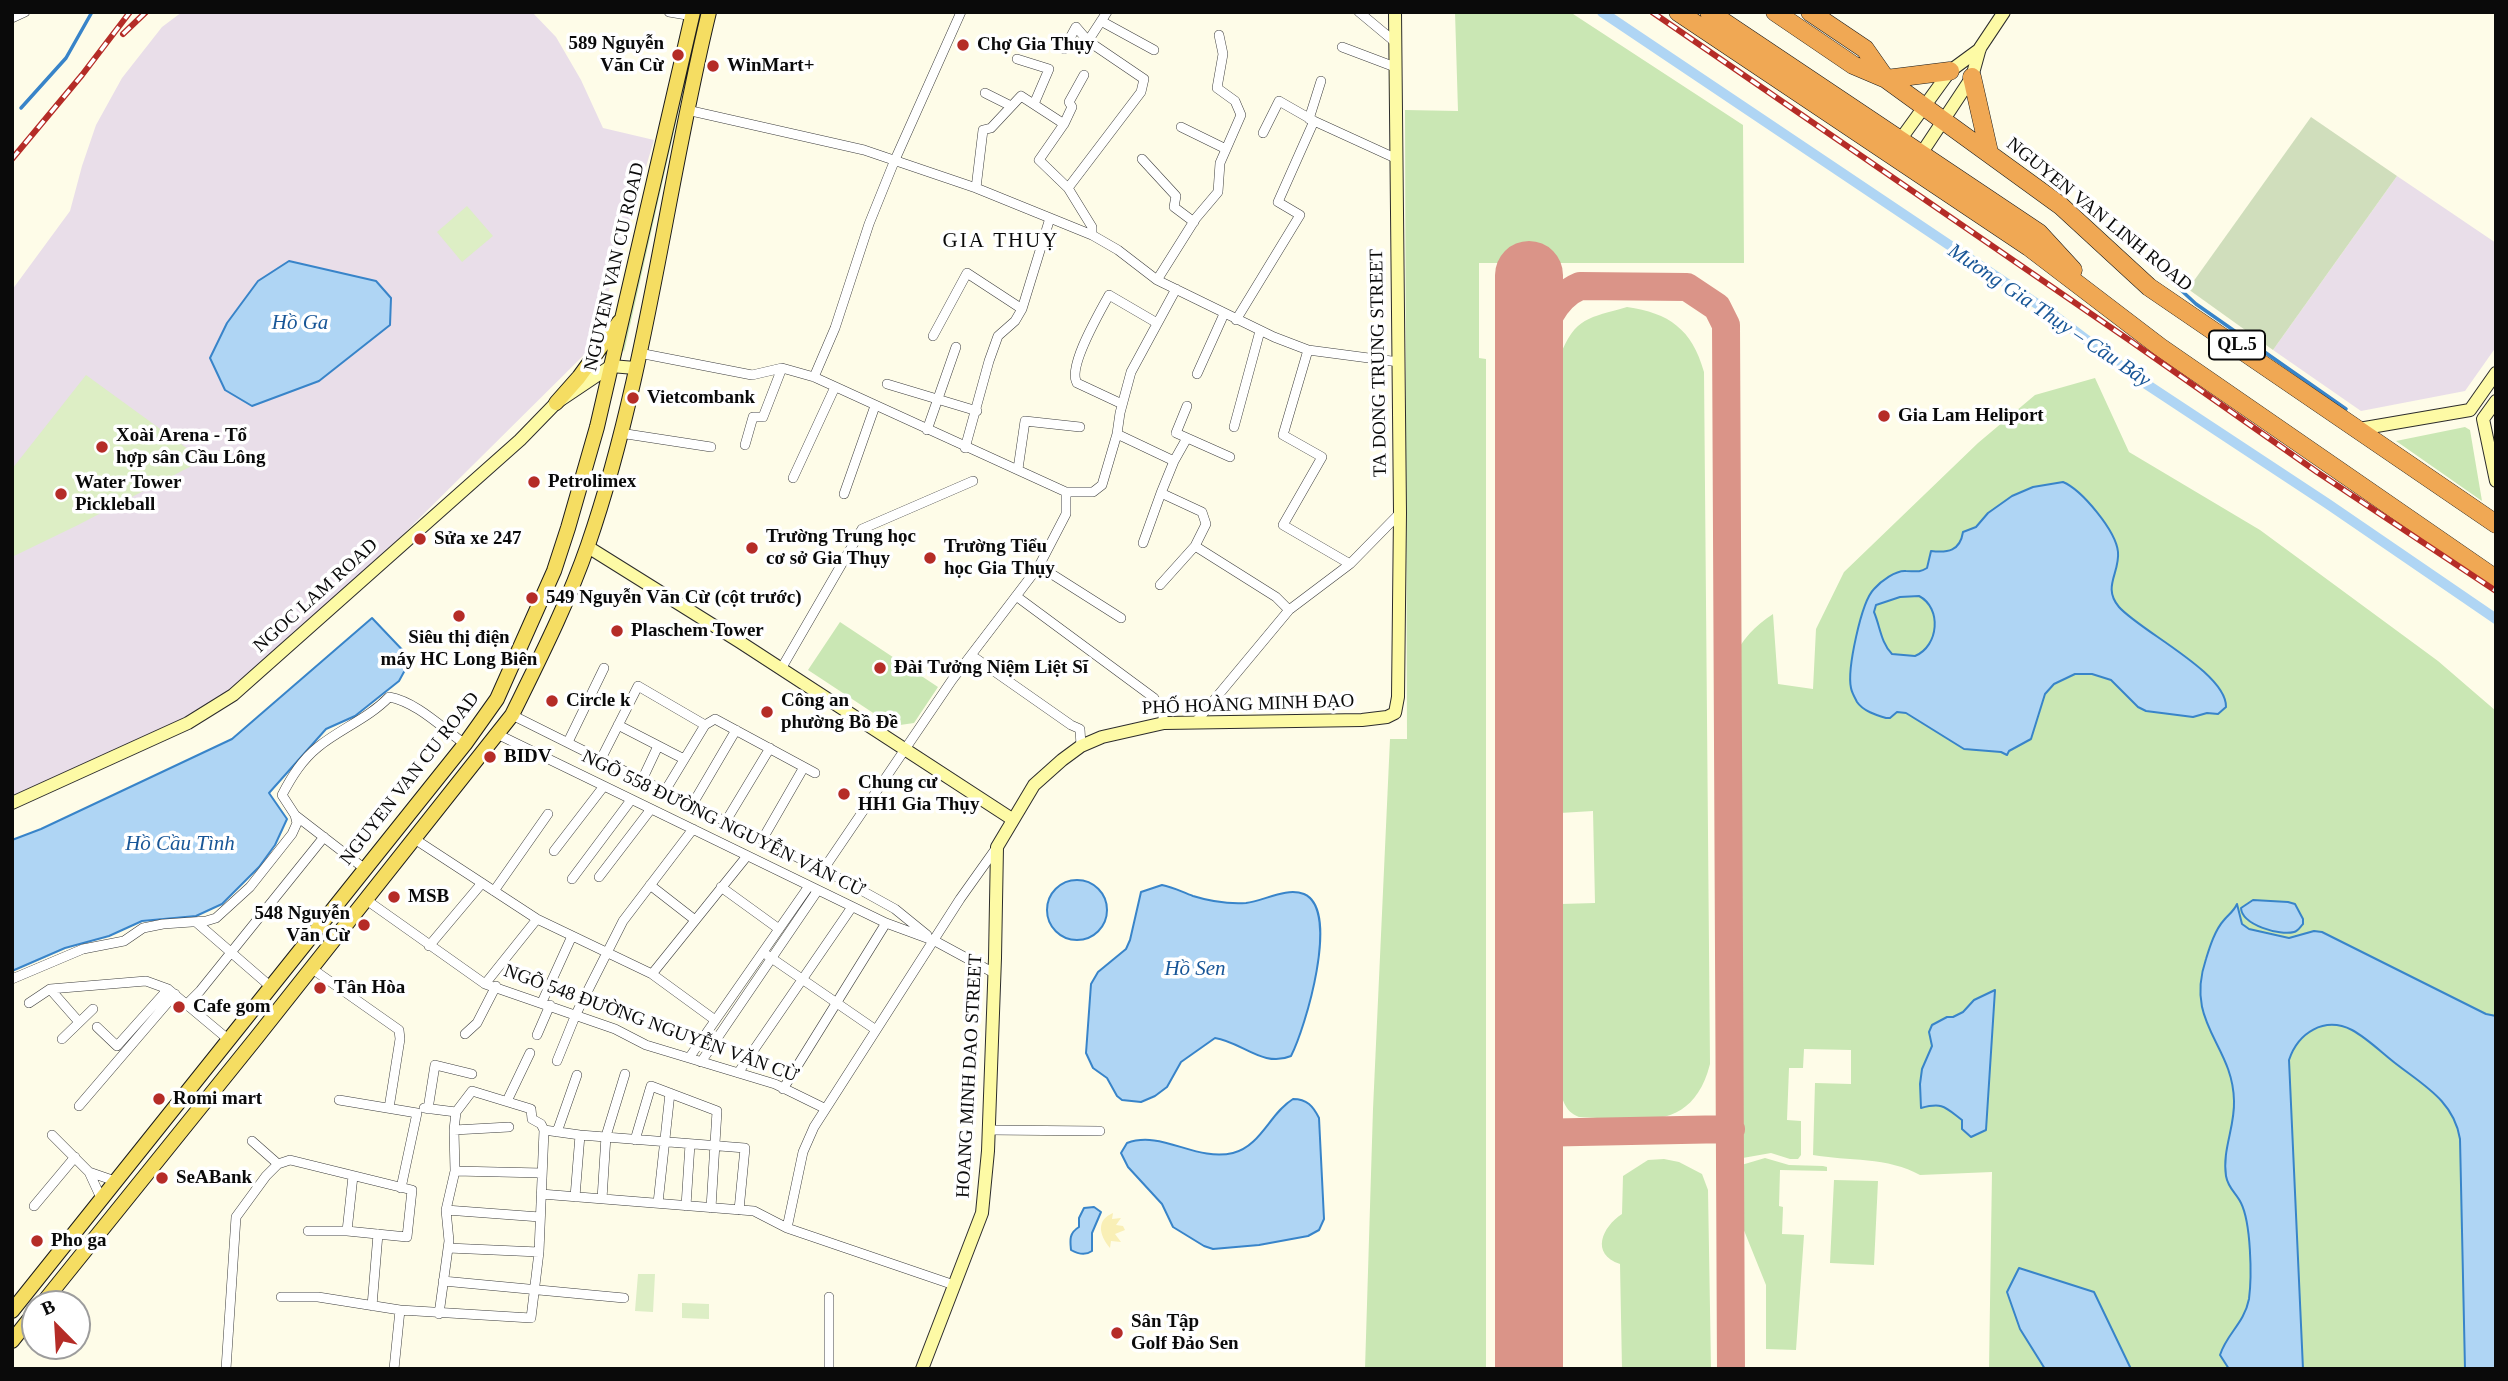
<!DOCTYPE html>
<meta charset="utf-8">
<style>
body{margin:0}
#map{position:relative;width:2508px;height:1381px;overflow:hidden;background:#fefce8;font-family:Georgia,serif}
canvas{display:block}
.frame{position:absolute;inset:0;border:14px solid #0a0a0a;pointer-events:none}
.north{position:absolute;left:21px;top:1290px;width:70px;height:70px;box-sizing:border-box;background:#fff;border:2px solid #9d9d9d;border-radius:50%;rotate:336deg;font-size:19px;font-weight:700;line-height:28px;text-align:center;color:#0a0a0a}
.north::after{content:'';display:block;margin:auto;width:24px;height:32px;background:#b52c27;clip-path:polygon(50% 0,100% 100%,50% 72%,0 100%)}
</style>
<div id="map">
<canvas width="2508" height="1381"></canvas>
<div class="frame"></div>
<div class="north">B</div>
</div>
<script>
const c = document.querySelector('canvas').getContext('2d');
c.lineJoin = 'round';
function fill(path, color) { c.fillStyle = color; c.fill(path, 'evenodd'); }
function stroke(path, color, width, dash) { c.strokeStyle = color; c.lineWidth = width; c.lineCap = dash ? 'butt' : 'round'; c.setLineDash(dash || []); c.stroke(path); }
function write(font, color, halo, rows, align = 'center') {
  c.font = font + ' Georgia,serif'; c.lineWidth = 7; c.setLineDash([]); c.textBaseline = 'middle'; c.strokeStyle = halo; c.fillStyle = color; for (const [text, x, y, turn = 0] of rows) {
    c.save(); c.translate(x, y); c.rotate((+turn || 0) * Math.PI / 180); c.textAlign = isNaN(turn) ? turn : align; if (halo) c.strokeText(text, 0, 0); c.fillText(text, 0, 0); c.restore();
  }
}
fill(new Path2D(`
 M182 12H532L556 37 581 80 603 128 654 140 592 347 233 703 12 801V290L70 211 82 166 96 125 122 78 162 27Z
 M2397 176 2496 243V347L2465 391 2361 411 2273 350Z`), '#e9dee9');
fill(new Path2D(`
 M698 12H701L624 352 623 349Z
 M1455 12H1570L1743 125 1744 263H1479V358L1486 359V1369H1365L1373 1109 1390 739H1407L1405 110 1458 111Z
 M1627 307C1669 313 1692 329 1704 372L1710 1064C1692 1135 1637 1119 1579 1117 1564 1111 1562 1099 1559 1083L1561 904 1595 903 1593 811 1560 813V356C1575 317 1589 318 1627 307Z
 M2095 378 2129 452 2260 530 2438 661 2496 711V1369H1989L1992 1172 1920 1175C1889 1157 1847 1161 1813 1155L1815 1083 1851 1084V1050L1804 1049 1803 1068H1789L1787 1120 1801 1121V1155L1798 1159H1790L1771 1153 1737 1159 1733 659C1742 639 1755 626 1773 614L1778 684 1813 689 1816 629 1844 572 1978 443 2035 395Z
 M2465 427 2470 430 2482 501 2396 441Z
 M840 622 938 687 914 723 893 726 808 670Z
 M1765 1158 1789 1165 1823 1166 1827 1167V1171L1780 1170 1779 1206 1783 1207 1782 1234 1804 1235 1796 1350 1766 1349V1285L1741 1223 1738 1205V1166Z
 M1664 1159 1679 1162 1702 1174 1708 1190 1711 1369H1622L1620 1264C1590 1254 1602 1227 1622 1214L1623 1176 1648 1160Z
 M1834 1180 1878 1181 1874 1265 1830 1263Z`), '#cae7b4');
fill(new Path2D(`
 M1113 1213 1112 1219 1121 1218 1116 1225 1123 1226 1125 1230 1115 1234 1121 1242 1111 1241 1110 1248C1099 1235 1096 1220 1113 1213Z`), '#f9efb6');
fill(new Path2D(`
 M2311 117 2397 176 2273 350 2188 289Z`), '#d0debc');
fill(new Path2D(`
 M467 206 493 236 462 262 437 232Z
 M86 375 203 460 78 525 12 557V469Z
 M638 1274H655L653 1312 635 1311Z
 M682 1303 709 1304V1319L682 1318Z`), '#ddeec5');
const water = new Path2D(`
 M289 261 376 281 391 298 390 325 319 381 252 406 225 390 210 358 227 323 258 281Z
 M2063 482C2082 490 2116 531 2118 552 2120 573 2102 587 2119 607 2140 631 2227 673 2226 707L2218 714 2207 713 2193 717 2146 711 2138 707 2111 680 2092 674H2075L2054 684 2045 694 2031 739 2009 751 2007 755 2001 752 1964 749 1906 713 1897 712 1890 718H1886C1876 715 1863 711 1857 702 1855 698 1852 693 1851 688 1847 670 1861 602 1874 589 1881 581 1896 570 1906 571 1915 571 1919 573 1927 568L1931 551C1948 553 1960 551 1963 532L1976 527 1988 513 2012 496 2033 487ZM1919 596C1942 608 1939 646 1915 656L1892 654C1881 643 1880 626 1874 612L1876 605 1900 597Z
 M372 618 411 659 399 681 355 716 326 729 269 793 287 819 275 845 259 867 222 904 196 916 142 921 109 936 65 948 12 971V840L41 829 232 739Z
 M1047 910a30 30 0 1 1 60 0a30 30 0 1 1-60 0Z
 M1162 885C1173 887 1182 892 1193 896 1209 901 1229 904 1246 903 1264 901 1286 887 1304 894 1341 910 1305 1029 1291 1056 1263 1068 1242 1042 1215 1038L1181 1062 1167 1087 1155 1096 1141 1102 1122 1100 1117 1096 1107 1078 1093 1068 1086 1053 1091 984 1098 972 1126 949 1130 940 1141 892Z
 M2253 900 2288 902 2295 904 2303 919V924C2300 927 2298 931 2294 932 2280 936 2242 925 2241 908Z
 M2237 904 2242 924 2249 929 2289 938 2314 931 2322 932 2486 1014 2496 1016V1369H2465L2460 1139C2454 1101 2423 1085 2395 1063 2382 1053 2367 1038 2352 1030 2324 1016 2298 1033 2289 1060L2303 1369H2229L2220 1355C2227 1333 2244 1324 2249 1299 2252 1276 2251 1223 2241 1203 2236 1193 2228 1188 2226 1176 2222 1150 2235 1127 2234 1101 2233 1044 2184 1024 2206 959 2210 946 2215 930 2224 920 2229 914 2234 911 2237 904Z
 M1995 990 1986 1130 1971 1137 1962 1129V1120C1945 1107 1943 1102 1921 1108L1920 1084 1922 1069 1932 1046 1929 1032 1932 1025 1947 1017H1953L1963 1012 1974 1000Z
 M1293 1099C1307 1099 1313 1106 1319 1118L1324 1219 1319 1230 1308 1236 1259 1245 1213 1249 1204 1246 1173 1227 1162 1204 1128 1167 1121 1153 1127 1143C1162 1130 1196 1162 1233 1153 1261 1146 1270 1113 1293 1099Z
 M1094 1207 1101 1212 1092 1233V1251C1085 1256 1078 1254 1071 1250 1070 1240 1069 1233 1079 1227V1218L1084 1208Z
 M2019 1268 2094 1292 2131 1369H2045L2020 1329 2007 1292Z`);
fill(water, '#afd5f4');
stroke(water, '#3884c9', 2);
stroke(new Path2D(`
 M21 108 66 58 92 12
 M2167 277 2196 304 2346 409`), '#3884c9', 3.5);
stroke(new Path2D(`
 M1602 12 2055 316 2137 378 2328 504 2496 619`), '#afd5f4', 10);
stroke(new Path2D(`
 M1529 372C1540 340 1547 300 1580 286L1687 287 1717 307 1726 325 1731 1369
 M1530 1133 1731 1129`), '#da9488', 28);
stroke(new Path2D(`
 M1529 1369V275`), '#da9488', 68);
const street = new Path2D(`
 M669 12 693 16
 M1359 12 1395 42
 M12 18 25 12
 M1101 21 1154 50
 M1058 44 1064 49 1076 27 1088 41
 M1342 47 1395 67
 M1017 59 1049 69 1034 104
 M985 93 1011 106
 M687 110 864 150 976 188 1092 235 1118 250 1157 280 1274 337 1308 350 1399 362
 M1309 119 1321 81
 M1181 127 1226 149
 M1263 133 1279 101 1314 121 1395 158
 M1142 159 1176 196 1174 207 1194 222
 M976 188 983 130 991 128 1021 96 1064 124
 M1068 188 1039 160 1064 124 1072 107 1069 102 1084 75
 M1092 235V227L1068 188 1141 92 1144 79 1088 41 1107 12
 M1157 280 1196 218 1218 192 1220 163 1241 115 1235 101 1217 88 1223 54 1219 35
 M1236 320 1300 215 1278 202 1314 121
 M933 336 967 273 1022 309
 M1308 350 1283 435 1322 457 1283 525 1350 564
 M639 353 752 375 782 368 814 377 1066 492H1093L1102 485 1117 434 1120 413 1131 372 1176 289
 M1197 374 1224 314
 M814 377 835 328 869 224 894 162 961 12
 M887 384 977 411
 M1122 404 1077 383C1067 367 1100 312 1109 295L1157 323
 M1187 406 1176 433 1230 457
 M1234 427 1260 331
 M927 430 956 347
 M620 433 711 447
 M1117 434 1174 461 1161 493 1202 512 1206 524 1195 546 1276 597 1289 610
 M745 445 753 417H763L782 368
 M965 448 989 361 998 336 1015 321 1022 309 1050 218
 M1174 461 1187 438
 M1018 469 1025 421 1080 427
 M793 478 835 387
 M844 494 875 406
 M1143 543 1161 493
 M1039 566 1121 618
 M1160 585 1195 546
 M1016 596 1154 698 1162 711 1164 723
 M971 655 1071 725 1080 729 1081 746
 M781 669 862 529 973 481
 M512 715 841 879 895 909 927 935
 M1195 723 1289 610 1350 564 1400 513
 M618 725 684 759
 M497 734 886 923 935 941 994 973
 M568 742 604 668
 M601 759 638 686 705 725 715 719 815 773
 M642 780 658 746
 M665 791 705 725
 M692 805 736 730
 M295 815 365 869
 M726 821 770 748
 M413 838 537 919 652 974 715 1020
 M762 840 804 767
 M554 851 604 786
 M823 870 952 680 1039 566 1066 514V492
 M599 877 651 809
 M572 879 631 800
 M650 885 695 920
 M721 887 779 929
 M494 891 548 814
 M365 899 485 984 615 1029 646 1045 775 1084 824 1108
 M196 922 271 987
 M429 946 482 883
 M767 955 876 1030
 M311 968 399 1030 400 1039 389 1108
 M652 974 747 856
 M12 979 83 949 124 941 143 928 163 924 206 921 216 918 250 887 292 834 297 823 295 815 282 795C292 776 302 760 318 747 340 729 369 718 389 697 417 702 442 728 465 744
 M485 984 537 919
 M50 989 79 1022
 M542 1002 572 936
 M29 1003 50 989 146 981 168 989 229 1040
 M187 1004 200 991 324 837
 M97 1027 117 1046 168 989
 M465 1034 477 1023 496 986
 M537 1035 550 1005
 M62 1039 93 1009
 M689 1058 809 886
 M557 1061 576 1014 623 921 693 829
 M701 1062 818 890
 M738 1073 852 907
 M783 1089 886 923
 M339 1100 417 1113
 M507 1101 530 1053
 M79 1106 175 994
 M424 1108 456 1112
 M428 1109 435 1065 472 1074
 M454 1130 509 1127
 M988 1130 1100 1131
 M557 1132 577 1075
 M52 1135 89 1172 101 1198
 M635 1140 651 1086 717 1111 711 1208
 M252 1141 278 1164
 M455 1171 542 1173
 M89 1172 115 1181
 M401 1188 417 1113
 M541 1194 754 1211 787 1228 954 1285
 M575 1197 580 1135
 M602 1199 606 1136 625 1074
 M658 1203 670 1093
 M34 1206 75 1157
 M686 1206 690 1144
 M446 1210 540 1217
 M787 1228 803 1152 814 1127 960 899 997 847
 M347 1231 353 1176
 M448 1248 539 1252
 M443 1281 624 1298
 M281 1297H318L400 1310
 M829 1297V1369
 M372 1306 378 1234
 M439 1314 449 1241 446 1210 455 1171 454 1130 456 1112 472 1091 531 1109 532 1119 541 1124 544 1130 580 1135 745 1148 739 1210
 M226 1369 236 1217 266 1176 278 1164 290 1160 412 1190 407 1237 347 1231H308
 M394 1369 400 1310 531 1318 539 1252 544 1130`);
const secondary = new Path2D(`
 M1900 140 1950 71 1980 49
 M1921 154 1972 77 1980 48 2004 12
 M2496 401 2483 419 2496 481
 M2359 429 2470 410 2496 373
 M588 547 740 642 1012 819
 M12 803 188 723 233 695 520 440 556 403 611 366 635 368
 M922 1369 982 1213 988 1151 995 958 997 847 1034 785 1062 760 1081 746 1102 737 1164 723 1362 720 1387 717 1395 713 1398 697 1400 513 1395 12`);
const primary = new Path2D(`
 M556 403 579 377 619 322
 M42 1304 257 1037 512 715C539 660 568 603 588 545 647 374 666 188 709 12
 M12 1311 465 744 497 699 554 571 568 528 597 427 693 12
 M12 1341 35 1312`);
const highway = new Path2D(`
 M1678 12 2029 247 2160 347 2496 579
 M1709 12 2039 233 2073 270
 M1775 12 1853 65 1886 79 1950 71
 M1810 12 1865 49 1886 79 2061 206 2149 287 2496 524
 M1972 77 1989 152`);
stroke(street, '#3d3d3d', 10);
stroke(secondary, '#2c2c2c', 14);
stroke(primary, '#1b1b1b', 16);
stroke(highway, '#1b1b1b', 19);
stroke(street, '#fff', 9);
stroke(secondary, '#fdfaa5', 12);
stroke(primary, '#f5dd62', 14);
stroke(highway, '#f0a854', 18);
const rail = new Path2D(`
 M1652 12 2132 342 2317 472 2496 591
 M123 34 146 12
 M12 159 82 75 130 12`);
stroke(rail, '#b52c27', 6);
stroke(rail, '#fff', 3.5, [10]);
for (const [x, y, r, color] of [
 [963,45,7,"#b52c27"],
 [678,55,7,"#b52c27"],
 [713,66,7,"#b52c27"],
 [633,398,7,"#b52c27"],
 [1884,416,7,"#b52c27"],
 [102,447,7,"#b52c27"],
 [534,482,7,"#b52c27"],
 [61,494,7,"#b52c27"],
 [420,539,7,"#b52c27"],
 [752,548,7,"#b52c27"],
 [930,558,7,"#b52c27"],
 [532,598,7,"#b52c27"],
 [459,616,7,"#b52c27"],
 [617,631,7,"#b52c27"],
 [880,668,7,"#b52c27"],
 [552,701,7,"#b52c27"],
 [767,712,7,"#b52c27"],
 [490,757,7,"#b52c27"],
 [844,794,7,"#b52c27"],
 [394,897,7,"#b52c27"],
 [364,925,7,"#b52c27"],
 [320,988,7,"#b52c27"],
 [179,1007,7,"#b52c27"],
 [159,1099,7,"#b52c27"],
 [162,1178,7,"#b52c27"],
 [37,1241,7,"#b52c27"],
 [1117,1333,7,"#b52c27"]
]) { const dot = new Path2D(); dot.arc(x, y, r, 0, 2 * Math.PI); c.fillStyle = color; c.fill(dot); stroke(dot, '#fff', 2.5); }
for (const [x, y, w] of [
 [2237,345,56]
]) { const box = new Path2D(); box.roundRect(x - w / 2, y - 14.5, w, 29, 5); c.fillStyle = '#fff'; c.fill(box); stroke(box, '#0a0a0a', 2); }
write('bold 18px', '#0a0a0a', null, [
 ["QL.5",2237,345]
]);
write('bold 19px', '#0a0a0a', '#fff', [
 ["589 Nguyễn",664,44,"right"],
 ["Văn Cừ",664,66,"right"],
 ["Chợ Gia Thụy",977,45],
 ["WinMart+",727,66],
 ["Vietcombank",647,398],
 ["Gia Lam Heliport",1898,416],
 ["Xoài Arena - Tổ",116,436],
 ["hợp sân Cầu Lông",116,458],
 ["Petrolimex",548,482],
 ["Water Tower",75,483],
 ["Pickleball",75,505],
 ["Trường Trung học",766,537],
 ["cơ sở Gia Thụy",766,559],
 ["Sửa xe 247",434,539],
 ["Trường Tiểu",944,547],
 ["học Gia Thụy",944,569],
 ["549 Nguyễn Văn Cừ (cột trước)",546,598],
 ["Plaschem Tower",631,631],
 ["Siêu thị điện",459,638,"center"],
 ["máy HC Long Biên",459,660,"center"],
 ["Đài Tưởng Niệm Liệt Sĩ",894,668],
 ["Circle k",566,701],
 ["Công an",781,701],
 ["phường Bồ Đề",781,723],
 ["BIDV",504,757],
 ["Chung cư",858,783],
 ["HH1 Gia Thụy",858,805],
 ["MSB",408,897],
 ["548 Nguyễn",350,914,"right"],
 ["Văn Cừ",350,936,"right"],
 ["Tân Hòa",334,988],
 ["Cafe gom",193,1007],
 ["Romi mart",173,1099],
 ["SeABank",176,1178],
 ["Pho ga",51,1241],
 ["Sân Tập",1131,1322],
 ["Golf Đảo Sen",1131,1344]
], 'left');
write('19px', '#0a0a0a', '#fff', [
 ["NGUYEN VAN LINH ROAD",2099,215,39],
 ["NGUYEN VAN CU ROAD",615,267,-77],
 ["TA DONG TRUNG STREET",1379,363,-91],
 ["NGOC LAM ROAD",316,596,-42],
 ["PHỐ HOÀNG MINH ĐẠO",1248,705,-2],
 ["NGUYEN VAN CU ROAD",410,779,-52],
 ["NGÕ 558 ĐƯỜNG NGUYỄN VĂN CỪ",723,824,26],
 ["NGÕ 548 ĐƯỜNG NGUYỄN VĂN CỪ",651,1024,20],
 ["HOANG MINH DAO STREET",970,1076,-87]
]);
c.letterSpacing = '2px';
write('21px', '#0a0a0a', '#fff', [
 ["GIA THUỴ",1001,241]
]);
c.letterSpacing = '0px';
write('italic 21px', '#185697', '#fff', [
 ["Mương Gia Thụy – Cầu Bây",2049,316,34],
 ["Hồ Ga",300,323],
 ["Hồ Cầu Tình",180,844],
 ["Hồ Sen",1195,969]
]);
</script>
